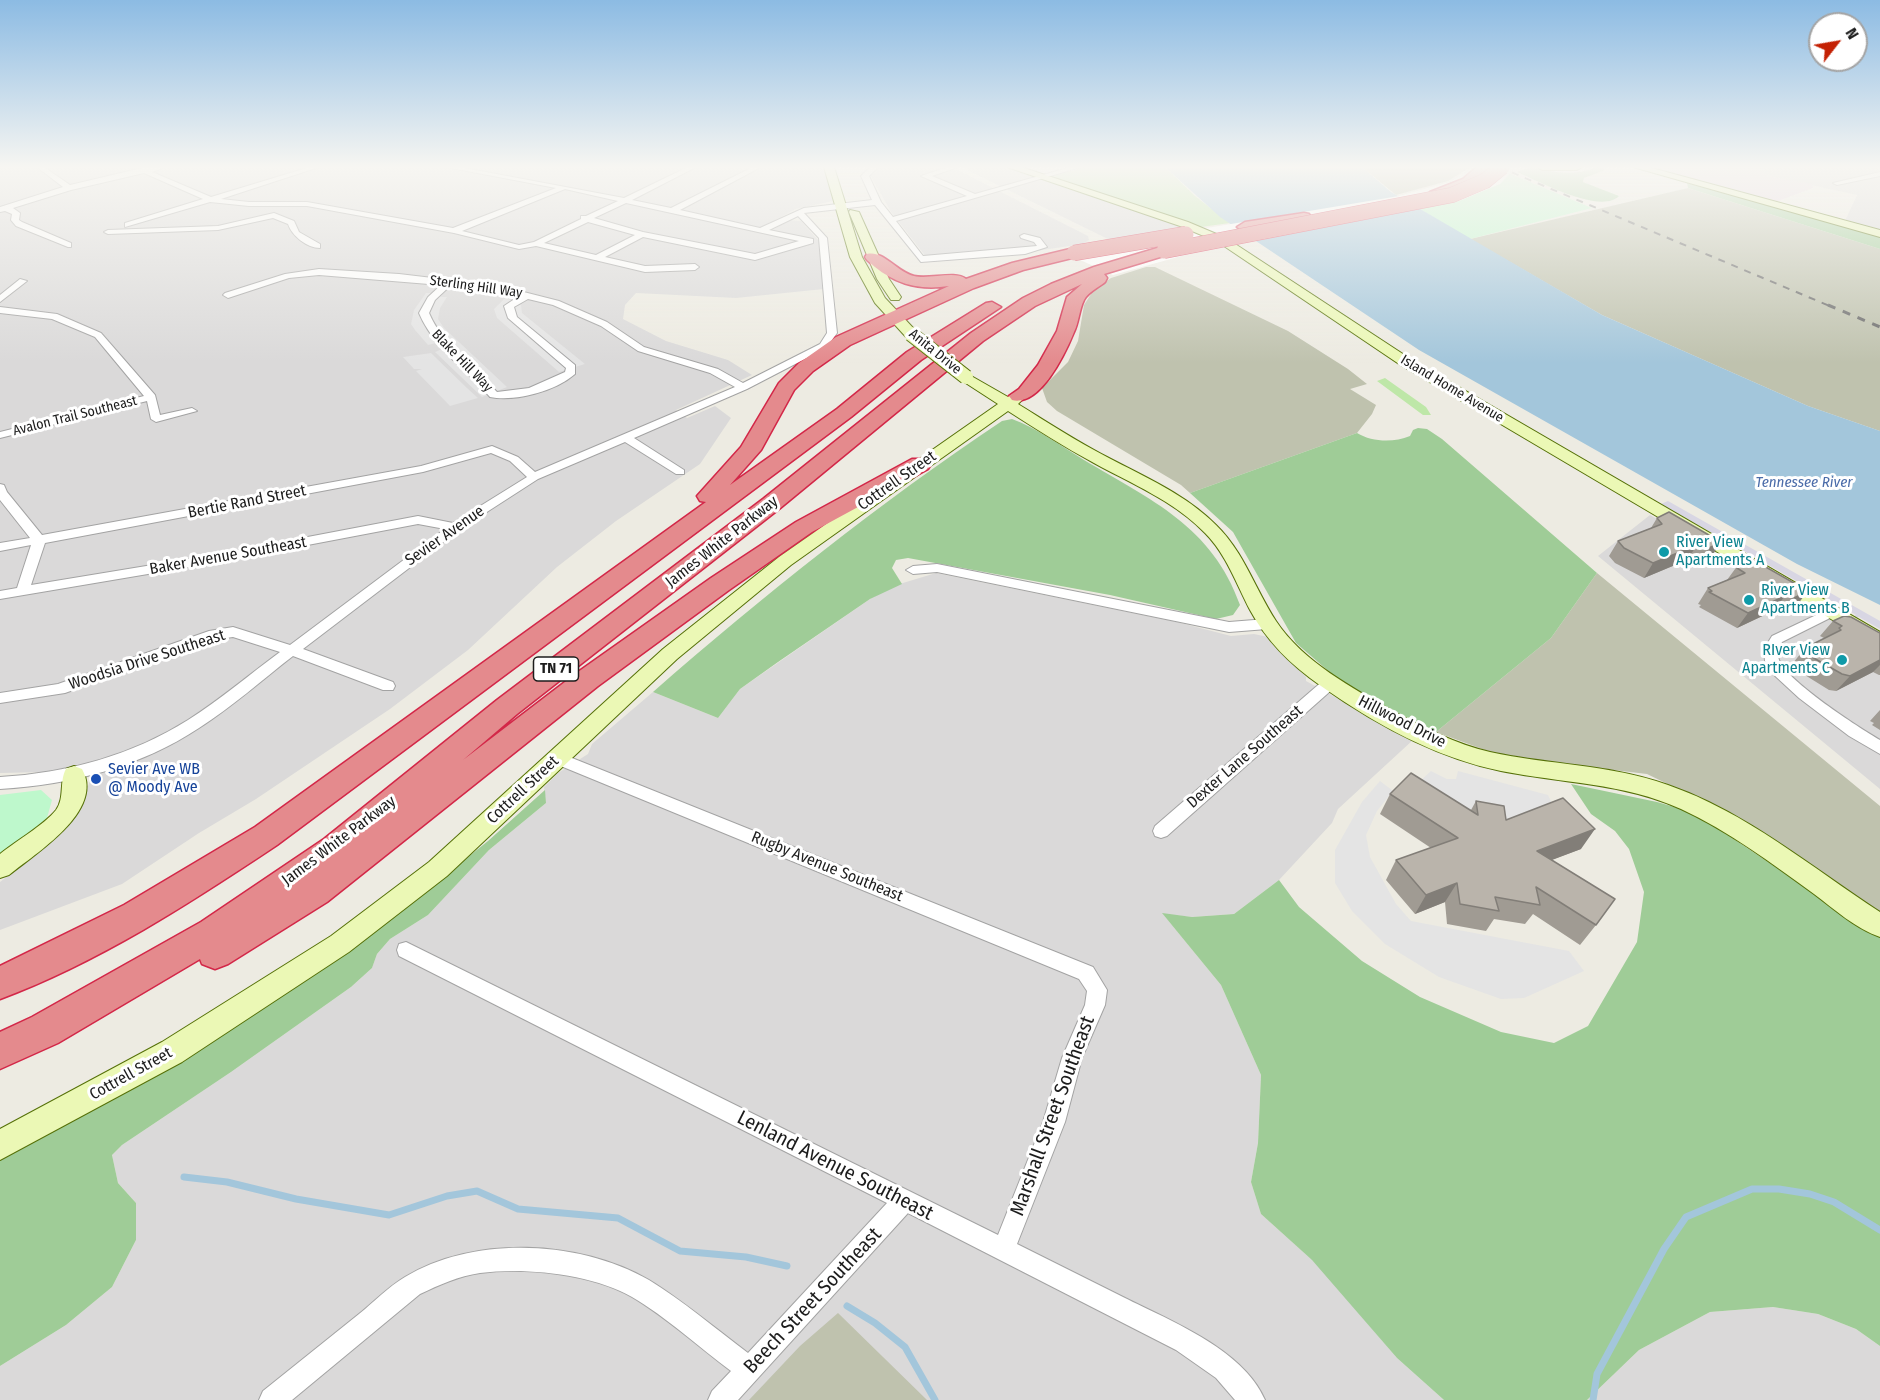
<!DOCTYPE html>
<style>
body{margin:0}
#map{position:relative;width:1880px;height:1400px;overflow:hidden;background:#edebe2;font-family:"Fira Sans Condensed",sans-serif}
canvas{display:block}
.north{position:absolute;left:1808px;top:12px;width:60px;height:60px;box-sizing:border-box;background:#fff;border:2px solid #a4a4a4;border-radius:50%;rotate:59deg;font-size:16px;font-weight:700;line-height:24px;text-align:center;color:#1c1c1c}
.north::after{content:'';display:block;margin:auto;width:21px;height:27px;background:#c42104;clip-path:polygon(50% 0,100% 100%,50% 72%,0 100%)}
</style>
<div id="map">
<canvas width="1880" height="1400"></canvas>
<div class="north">N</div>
</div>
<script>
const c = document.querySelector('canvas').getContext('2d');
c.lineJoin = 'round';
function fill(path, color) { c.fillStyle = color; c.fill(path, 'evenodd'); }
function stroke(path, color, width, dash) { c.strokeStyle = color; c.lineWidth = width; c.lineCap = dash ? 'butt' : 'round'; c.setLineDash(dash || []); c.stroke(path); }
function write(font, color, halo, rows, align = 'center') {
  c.font = font + ' "Fira Sans Condensed",sans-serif'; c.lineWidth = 6; c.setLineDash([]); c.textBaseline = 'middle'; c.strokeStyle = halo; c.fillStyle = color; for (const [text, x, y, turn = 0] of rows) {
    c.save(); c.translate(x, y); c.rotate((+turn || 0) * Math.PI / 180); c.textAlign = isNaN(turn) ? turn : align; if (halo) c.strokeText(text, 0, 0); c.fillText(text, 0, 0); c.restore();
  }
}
fill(new Path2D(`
 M0 167H824L833 201 796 209 762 227 772 230 790 220 801 221 819 241 824 289 736 298 636 293 625 305 623 319 666 341 728 360 752 375 676 410 687 418 715 406 731 418 700 464 616 521 557 567 468 650 390 709 256 799 199 833 122 884 0 930V882L31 858 83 802 90 780 94 777 93 762 45 772 0 773Z
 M877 167H952L1088 236 1089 240 1083 244 1009 255 930 262 891 212 870 175Z
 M961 167H1005L1186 228 1112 241Z
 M1759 167H1880V229L1845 221 1857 195 1768 176Z
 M1650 515 1880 649V789L1598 556Z
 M936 573 1177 622 1231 636 1254 634 1268 637 1306 677V681L1413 740 1338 809 1332 823 1279 880 1234 914 1192 917 1163 914 1221 985 1261 1075 1258 1143 1251 1182 1261 1214 1319 1266 1397 1358 1444 1400H0V1366L66 1325 112 1287 136 1240V1203L118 1183 112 1155 122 1145 231 1072 351 987 372 968 377 954 390 939 428 915 489 850 546 803 544 787 558 773 588 754 592 744 653 692 718 718 740 689 870 599 893 586Z
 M1773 1307 1818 1314 1856 1329 1880 1346V1400H1587L1639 1350 1710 1312Z`), '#dad9d9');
fill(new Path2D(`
 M1647 167H1759L1768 176 1812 184 1813 188 1773 203Z`), '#e6d4e0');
fill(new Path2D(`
 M1362 167H1471L1448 181 1396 195Z
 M1688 188 1880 249V431L1808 406 1602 315 1470 239Z
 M1146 267H1155L1288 331 1348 369 1367 384 1350 389 1376 405 1372 414 1357 433 1190 493 1181 485 1057 411 1047 402 1042 388 1068 362 1078 341 1084 305 1093 291 1111 278Z
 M1597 573 1880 806V915L1713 806 1647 774 1504 757 1436 732 1551 638Z
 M838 1313 927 1400H749L800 1346Z`), '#bfc2ae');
fill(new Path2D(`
 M1085 167H1165L1195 196 1230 223 1201 227 1049 177Z
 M1385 378 1426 407 1431 415H1423L1377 381Z`), '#bee7a8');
fill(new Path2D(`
 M1530 167C1546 171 1563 174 1579 172 1589 171 1592 167 1602 167L1605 170 1584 178 1583 182 1619 196C1601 215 1538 181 1517 172Z
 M1687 183 1880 236V249L1688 188Z
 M1012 419C1037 428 1061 446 1084 460 1151 500 1212 526 1240 605L1233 615 1216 619 1110 595 908 558 896 560 892 568 902 584 870 599 778 662 740 689 718 718 653 692C764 595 879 503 1002 421Z
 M1418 428 1427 429 1442 439 1597 573 1551 638 1436 732 1402 718 1333 675 1296 643 1233 532 1190 493 1357 433C1372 442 1393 443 1410 436L1413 430Z
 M1571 784 1657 802 1695 813 1880 937V1346L1856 1329 1818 1314 1773 1307 1710 1312 1639 1350 1587 1400H1444L1397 1358 1312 1260 1261 1214 1251 1182 1258 1143 1261 1075 1221 985 1162 913 1192 917 1234 914 1279 880 1299 907 1362 961 1420 997 1501 1032 1554 1043 1588 1026 1637 942 1644 892 1629 849 1615 831 1591 814Z
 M545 790 546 803 489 850 428 915 390 939 377 954 372 968 351 987 231 1072 122 1145 112 1155 118 1183 136 1203V1240L112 1287 66 1325 0 1366V1157L418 897 488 841Z`), '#9fcc97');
fill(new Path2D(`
 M1474 167H1494L1592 208 1470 239 1416 207 1498 178Z
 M41 790 52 800 47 818 0 858V795Z`), '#bef8cc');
fill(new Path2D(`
 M426 293H443L441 297H447L440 308 438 319 444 328 507 387 482 397 435 352 442 349 436 343 428 345 415 330 411 324 414 310Z
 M504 299 518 301 515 306 521 305 522 313 585 364 559 372 497 318 494 309Z
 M431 353 467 388 478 398 450 406 416 371 422 369H414L403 357Z
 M1431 771 1447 779H1456L1458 771 1548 795 1557 814 1502 829 1416 785Z
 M1380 781 1393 791 1377 811 1366 835 1370 857 1396 904 1411 921 1569 951 1584 971 1524 998 1501 999 1439 977 1385 944 1352 911 1335 883V850L1362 802Z`), '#e4e4e4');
fill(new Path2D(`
 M1668 501 1880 621V629L1859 617 1851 618 1856 615 1730 543 1722 544 1726 541 1661 504Z`), '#d8d6e3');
fill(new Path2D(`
 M1165 167H1362L1391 192 1602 315 1808 406 1880 431V605L1797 564 1419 350 1220 217Z`), '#a3c6db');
fill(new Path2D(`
 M1474 167H1516L1500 184 1459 201 1185 255 1113 275 1063 252 1399 196 1450 182Z`), '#fff');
stroke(new Path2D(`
 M184 1177 227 1182 296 1199 389 1215 447 1196 477 1191 518 1209 618 1218 680 1251 746 1257 787 1266
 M847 1306 875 1323 905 1347 935 1400
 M1593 1400 1597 1374 1664 1249 1686 1217 1752 1189H1779L1810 1194 1834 1202 1880 1230`), '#a3c6db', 7);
const street = new Path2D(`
 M37 167H44L70 185 142 168 165 167 152 172 211 197 310 167H319L221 199 249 202H307L453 228 556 188 446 167H459L624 198 688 167H696L632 200 671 208 753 167H761L680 210 760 228 804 208 872 200 861 176 870 167H878L869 176 881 202 893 217 967 196 921 176 948 167H958L932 176 975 194 1071 167H1081L896 221 923 256 1037 246 1034 242 1021 238 1020 236 1024 234 1040 238 1047 247 1025 254 921 262 875 205 804 213 827 238 837 333 826 348 747 389 634 438 684 470V474H676L625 442 538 479 459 530 303 649 393 682 395 686 393 690H383L293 656C262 680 232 707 199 728 140 767 70 785 0 789V777C66 773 131 756 188 720 220 700 250 674 280 652L233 637 211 640 65 693 0 703V693L58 684 209 631 233 627 290 645 445 529 418 524 213 563 0 599V591L17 588 31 545 0 551V543L30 538 0 500V484L4 485 7 492 42 535 421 466 492 446 518 457 535 472 735 387 710 373 638 351 601 326 553 305 528 299 514 307 517 317 575 365V374C556 391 515 402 490 397 465 369 434 348 419 313L428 297 441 285 319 275 289 278 228 298 223 295 225 293 285 274 319 269 399 274 500 286 559 301 607 322 644 347 718 369 743 383 820 344 827 333 819 238 798 216 769 230 813 239V243L755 260 643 237 605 257 645 266 695 264 699 267 695 270 645 272 536 246 519 249 454 233 307 206H249L210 202 125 227V223L203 199 144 173 71 190 13 208 20 213 19 220 22 222 71 243V247H68L16 226 11 220 12 214 5 211 0 212V207L63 187ZM565 189 618 201 586 216H581V219L534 242 519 245 462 231ZM626 203 799 241 755 254 643 232 594 218ZM588 222 635 235 596 255 544 243ZM450 286 519 296 504 306 508 318 566 368 565 372 529 388 497 392C473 366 443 346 429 313L435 300ZM491 453 510 461 527 477 453 523 418 516 213 555 31 585 45 543 423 472Z
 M1880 172V176L1837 185 1833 183Z
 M274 213 294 221 299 232 320 244V248C307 248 292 236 288 224L273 218 218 230 108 234 104 232 108 230 218 226Z
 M20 279 27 281 0 302V295Z
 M0 307 57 314 101 333 155 395 160 415 192 408 197 411 156 422 151 419 147 401 0 438V432L144 396 95 337 52 319 0 313Z
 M937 564 1229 622 1267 619 1274 624 1267 629 1229 632 937 572 913 574 906 570 913 566Z
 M1831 608 1838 612 1836 615 1782 642C1779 648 1777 654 1779 660 1788 682 1858 727 1880 740V754L1849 736 1799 698 1773 674 1765 661 1764 649 1772 636Z
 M1330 678 1335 679 1337 683 1335 687 1167 836 1161 838 1155 836 1153 831 1155 826 1325 679Z
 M557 752 1093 967 1107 990 1105 1005 1082 1058 1065 1122 1017 1244C1051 1261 1085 1278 1119 1295 1166 1319 1243 1348 1265 1400H1235L1216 1378 1176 1350 908 1213 738 1400H708L712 1391 731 1371C700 1348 665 1316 632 1297 592 1274 525 1267 480 1273 459 1276 439 1285 420 1294L292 1400H259L263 1391C295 1365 327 1340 359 1314 374 1302 388 1287 405 1277 474 1235 580 1240 649 1280 682 1300 716 1329 748 1353L887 1203 399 956 397 950 399 944 406 942 998 1235 1043 1122 1062 1058 1085 1005 1087 991 1079 979 551 762 549 758 551 754Z`);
const secondary = new Path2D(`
 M824 167H834L862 257 885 298 916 331V337H906L875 303 850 257Z
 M1007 167H1021L1188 222 1226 238 1409 358 1880 632V648L1399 364 1218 242 1180 226Z
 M1537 167H1582L1577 170H1542Z
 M1633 167H1648L1880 230V237Z
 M850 210 859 212 889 279 901 297 899 300H891L877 279 849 212Z
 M966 373 1008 397 1014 393H1024L1026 396 1018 404C1047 422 1076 441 1107 457 1145 477 1185 494 1216 525 1244 552 1255 589 1276 621 1303 662 1353 688 1394 712 1424 728 1456 744 1490 752 1548 765 1610 764 1668 785 1746 812 1811 867 1880 912V937C1856 929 1834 909 1814 894 1771 863 1729 831 1681 809 1624 783 1561 783 1501 771 1436 758 1375 724 1321 686 1291 665 1267 642 1250 610 1236 583 1226 554 1205 533 1174 501 1132 484 1094 463 1064 447 1036 429 1008 411L791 565 677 659 447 876 349 952 182 1062 0 1160V1129L162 1042 331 936 429 862 663 649 779 557 998 404 961 380V374Z
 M74 766 82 769C105 811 36 853 9 875L0 878V854C16 841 44 825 56 810 65 798 59 781 66 769Z`);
const highway = new Path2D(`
 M1477 167H1491L1473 185 1437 196 1430 192 1463 179Z
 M1304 213 1309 214 1311 217 1309 220 1245 232 1237 227 1245 222Z
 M1164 246 1172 251 1170 254 1104 274 1107 278 1105 282C1099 287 1087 293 1084 300 1079 310 1079 322 1074 332 1065 354 1040 407 1012 400L1009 396 1019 389 1038 365 1057 331 1067 297 1082 284 1035 306 983 341 779 509 517 714 463 760 578 672 711 578 796 522 912 459H928L931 464 928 469 812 532 729 590 598 686 327 902 228 964 215 969 202 964 200 959 58 1043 0 1069V1032L32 1017 201 922 324 839 497 700 763 499 971 333 1023 298 1051 284 1094 267Z
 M1074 248 1082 253 1080 256 1023 270 974 288 850 345 813 371 794 390 761 450 730 485 837 409 907 352 986 303 992 302 1001 307 921 360 851 417 277 845C190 903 99 962 0 999V966L124 905 255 827 706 502 700 501 697 496 741 447 779 383 799 363 836 337 949 286C917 291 891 283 867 260L865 257 867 254C883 250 897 272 914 276 929 280 955 270 966 279L1012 263Z`);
stroke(street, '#a3a3a3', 2);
stroke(secondary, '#557007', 2);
stroke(highway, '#d32748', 3);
fill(street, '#fff');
fill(secondary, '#ebf8b5');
fill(highway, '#e48a8d');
stroke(new Path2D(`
 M1499 167 1832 307`), '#6a6a6a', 2, [7, 7]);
stroke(new Path2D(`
 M1828 305 1880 327`), '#6a6a6a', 3, [8, 8]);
const secondaryBridge = new Path2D(`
 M911 334 966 377`);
const highwayBridge = new Path2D(`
 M1164 251 1452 195 1485 181 1502 167
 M1074 253 1186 234`);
stroke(secondaryBridge, '#557007', 16, []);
stroke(highwayBridge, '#d32748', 16, []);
stroke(secondaryBridge, '#ebf8b5', 14);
stroke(highwayBridge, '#e48a8d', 15);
fill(new Path2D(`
 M1657 518 1721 542 1711 557 1699 563 1687 560 1644 578 1615 563 1609 556 1618 541 1651 528Z
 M1738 565 1808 591 1796 606 1782 613 1773 611 1737 628 1699 607 1701 605 1698 604 1708 588 1727 580Z
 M1833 621 1880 633V675H1879L1873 672 1836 691 1829 690 1800 672 1793 663 1805 648 1824 638 1820 636Z
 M1880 710V730L1872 725 1874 723 1870 721Z
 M1390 794 1471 810 1476 801 1506 820 1581 849 1551 860 1596 925 1580 945 1533 914 1525 924 1494 919 1486 931 1447 924 1445 902 1415 914 1386 880 1396 860 1431 848 1380 814Z`), '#a09b93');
fill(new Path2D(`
 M1721 542 1711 557 1699 563 1709 548Z
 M1697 545 1687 560 1644 578 1653 563Z
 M1808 591 1796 606 1782 613 1794 598Z
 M1785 596 1773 611 1737 628 1748 613Z
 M1880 660V665L1873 672 1836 691 1850 676Z
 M1595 829 1581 849 1523 871 1537 851Z
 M1457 883 1445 902 1415 914 1426 895Z`), '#827e78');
const building = new Path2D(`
 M1669 512 1721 542 1709 548 1697 545 1653 563 1624 548 1618 541 1662 524 1657 518Z
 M1750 558 1808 591 1794 598 1785 596 1748 613 1709 592 1712 591 1708 588 1745 573 1737 568 1740 567 1738 565Z
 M1844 616 1851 617 1880 633V660L1850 676 1842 674 1812 657 1805 648 1841 630 1839 628 1842 626 1833 621Z
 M1411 773 1478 815 1476 801 1504 806 1506 820 1563 798 1595 829 1537 851 1615 899 1596 925 1536 887 1540 905 1495 897 1499 911 1460 904 1457 883 1426 895 1396 860 1458 838 1390 794Z`);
fill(building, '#bab4ab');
stroke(building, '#827e78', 1.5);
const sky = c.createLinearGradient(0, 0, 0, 363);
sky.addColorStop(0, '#8cbbe3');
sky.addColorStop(0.46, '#f7f6f2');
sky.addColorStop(1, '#f7f6f200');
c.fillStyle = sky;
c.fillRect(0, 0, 1880, 363);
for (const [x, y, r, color] of [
 [1664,552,6,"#0f9aa8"],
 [1749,600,6,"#0f9aa8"],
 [1842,660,6,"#0f9aa8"],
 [96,779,6,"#1a4fb4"]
]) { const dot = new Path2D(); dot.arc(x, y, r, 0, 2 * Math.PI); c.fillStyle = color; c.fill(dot); stroke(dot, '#fff', 2); }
write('14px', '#1c1c1c', '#fff', [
 ["Sterling Hill Way",476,287,8],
 ["Anita Drive",935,352,39],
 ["Blake Hill Way",462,361,46],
 ["Island Home Avenue",1452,389,31],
 ["Avalon Trail Southeast",75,416,-14]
]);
write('italic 15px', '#4b6ca9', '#fff', [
 ["Tennessee River",1804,483]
]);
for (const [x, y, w] of [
 [556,669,45]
]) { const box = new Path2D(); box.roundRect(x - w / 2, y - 12, w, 24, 4.5); c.fillStyle = '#fff'; c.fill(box); stroke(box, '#1c1c1c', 1.5); }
write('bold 15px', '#1c1c1c', null, [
 ["TN 71",556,669]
]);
write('16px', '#1c1c1c', '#fff', [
 ["Cottrell Street",897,481,-35],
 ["Bertie Rand Street",247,502,-11],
 ["Sevier Avenue",445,536,-35],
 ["James White Parkway",722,542,-38],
 ["Baker Avenue Southeast",228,556,-10],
 ["Woodsia Drive Southeast",147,660,-18],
 ["Hillwood Drive",1402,722,27],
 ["Dexter Lane Southeast",1245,757,-41],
 ["Cottrell Street",523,790,-43],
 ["James White Parkway",339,841,-37],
 ["Rugby Avenue Southeast",827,867,22],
 ["Cottrell Street",131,1074,-29]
]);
write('16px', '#0d838f', '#fff', [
 ["River View",1676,543],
 ["Apartments A",1676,561],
 ["River View",1761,591],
 ["Apartments B",1761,609],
 ["RIver View",1830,651,"right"],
 ["Apartments C",1830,669,"right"]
], 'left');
write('16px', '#164399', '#fff', [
 ["Sevier Ave WB",108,770],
 ["@ Moody Ave",108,788]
], 'left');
write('20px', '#1c1c1c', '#fff', [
 ["Marshall Street Southeast",1053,1116,-70],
 ["Lenland Avenue Southeast",835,1166,27],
 ["Beech Street Southeast",813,1301,-47]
]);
</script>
